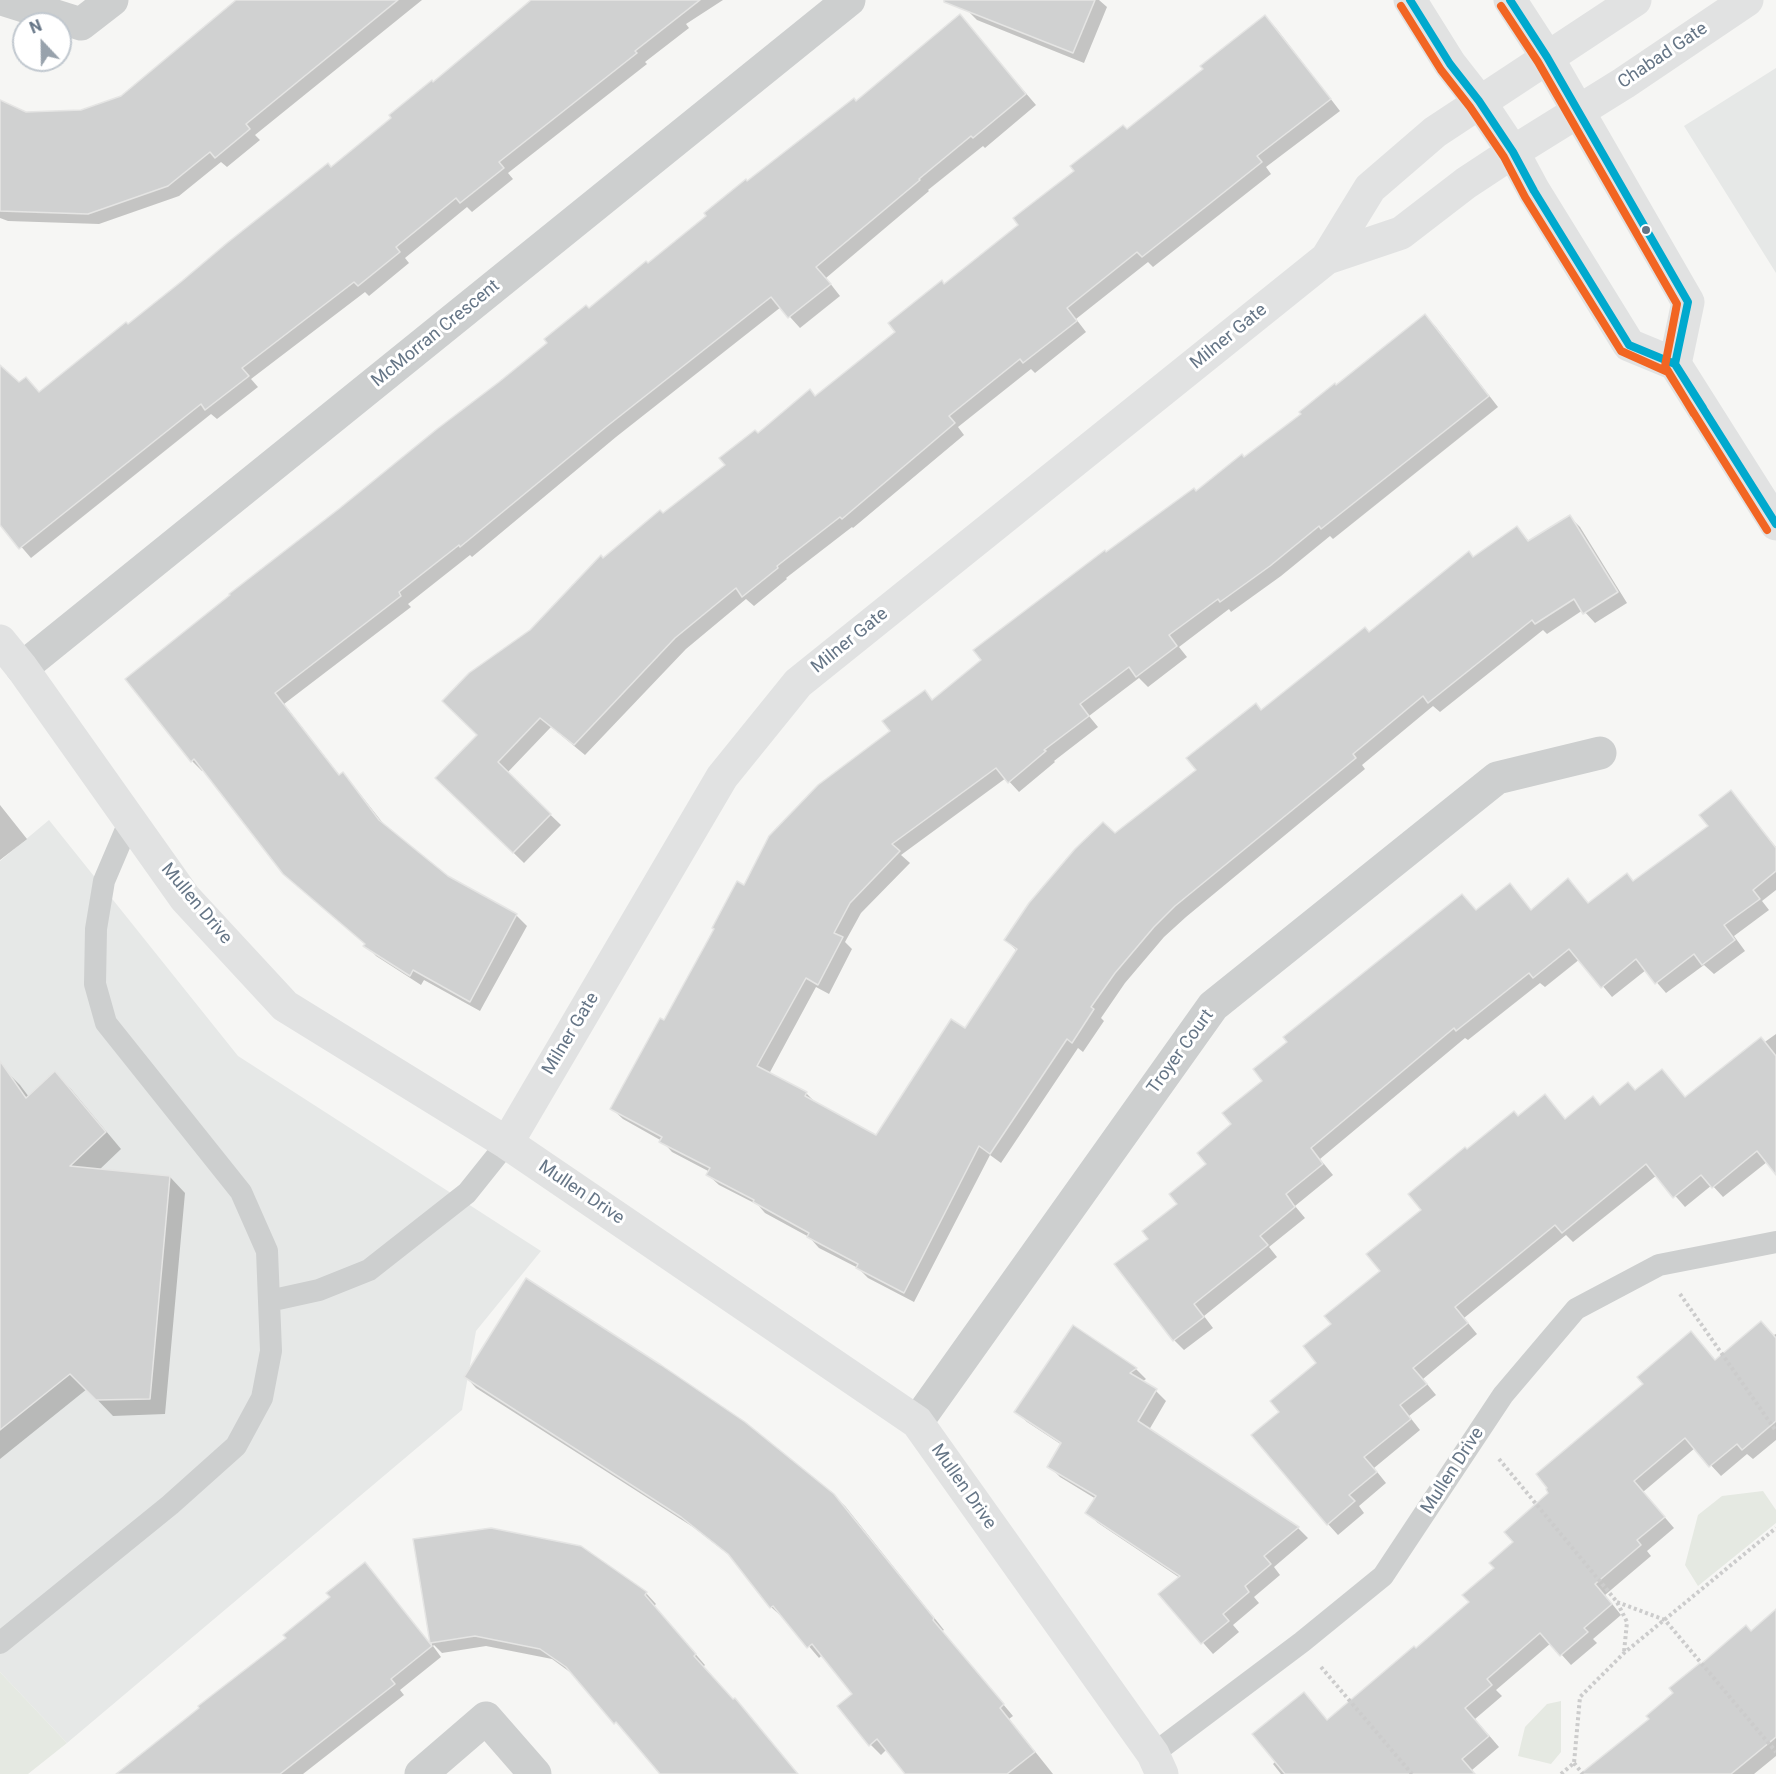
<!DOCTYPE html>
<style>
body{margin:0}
#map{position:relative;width:1776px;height:1774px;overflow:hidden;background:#f6f6f4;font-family:Roboto,sans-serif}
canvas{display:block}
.north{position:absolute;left:12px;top:12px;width:60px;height:60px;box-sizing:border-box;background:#fff;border:2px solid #c1c8cf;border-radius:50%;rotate:338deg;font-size:16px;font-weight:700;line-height:24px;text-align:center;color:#657586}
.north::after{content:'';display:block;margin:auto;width:21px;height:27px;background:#98a2ac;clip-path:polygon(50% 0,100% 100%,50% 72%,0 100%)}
</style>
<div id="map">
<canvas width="1776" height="1774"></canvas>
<div class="north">N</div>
</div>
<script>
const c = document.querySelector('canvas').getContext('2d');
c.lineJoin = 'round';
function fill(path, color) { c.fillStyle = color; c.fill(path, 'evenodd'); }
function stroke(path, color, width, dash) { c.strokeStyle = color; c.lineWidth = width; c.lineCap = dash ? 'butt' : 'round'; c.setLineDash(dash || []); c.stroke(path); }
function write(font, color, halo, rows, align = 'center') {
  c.font = font + ' Roboto,sans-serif'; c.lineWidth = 6; c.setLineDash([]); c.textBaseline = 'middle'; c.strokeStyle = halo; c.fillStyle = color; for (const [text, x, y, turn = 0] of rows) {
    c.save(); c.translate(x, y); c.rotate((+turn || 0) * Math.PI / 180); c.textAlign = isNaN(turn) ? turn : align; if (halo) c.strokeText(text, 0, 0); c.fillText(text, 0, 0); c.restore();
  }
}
fill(new Path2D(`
 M1776 68V273L1684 126Z
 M49 820 238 1056 541 1251 476 1331 462 1410 67 1743 0 1672V861Z`), '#e6e8e7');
fill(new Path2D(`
 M1763 1491 1776 1510V1523L1698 1586 1685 1565 1698 1515 1722 1496Z
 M0 1672 67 1743 28 1774H0Z
 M1561 1701V1752L1551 1764 1518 1756 1525 1727 1547 1704Z`), '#e5e9e2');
fill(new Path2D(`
 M239 0H422L255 135 260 140 227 167 221 162 179 196 99 224 8 221 0 218V102L26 113 82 112 122 97Z
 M534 0H723L686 24 689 28 645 62 647 64 508 173 513 179 472 212 467 207 405 258 409 263 369 296 365 292 251 379 258 387 217 419 211 414 31 558 0 522V367L19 384 40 393 331 168Z
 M980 0H1099L1107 7 1084 63 977 20 967 10Z
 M960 16 1036 105 985 148 983 146 928 190 929 191 826 278 840 296 800 328 781 307 616 437 472 557 470 555 408 604 411 607 284 704 340 776 343 774 353 785 386 827 447 878 516 915 527 926 480 1011 424 980 421 985 376 956 204 770 202 771 192 761 500 383 747 183 856 103Z
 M1265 17 1276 28 1340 111 1266 167 1271 174 1219 215 1153 267 1148 262 1076 319 1086 332 1035 373 1031 369 958 427 964 435 853 528 852 527 786 578 787 579 754 606 746 599 686 649 585 755 551 727 507 773 561 825 524 863 437 778 479 735 531 631 603 560 727 465 758 434 816 398 897 332 944 285 1020 225 1127 131 1205 70Z
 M1425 316 1436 327 1498 407 1333 539 1330 536 1281 576 1231 612 1229 609 1179 647 1187 657 1148 687 1139 678 1089 716 1098 727 1054 761 1055 762 1019 792 1006 778 901 855 910 863 861 913 845 942 852 949 829 994 816 987 769 1074 807 1094 818 1105 876 1137 965 1030 1017 951 1006 940 1115 835 1198 770 1262 711 1517 528 1530 542 1570 517 1580 527 1627 603 1595 623 1583 610 1547 634 1543 630 1440 712 1433 706 1362 765 1365 769 1186 917 1164 937 1125 983 1101 1018 1104 1021 1083 1052 1078 1048 1001 1163 990 1155 914 1302 868 1278 858 1268 819 1248 809 1237 765 1213 758 1205 719 1185 708 1175 710 1172 672 1152 662 1141 623 1119 612 1109 744 887 892 732 925 692 933 701 1106 554 1244 459Z
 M1731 792 1776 847V890L1762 901 1769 910 1734 936 1745 951 1714 974 1704 965 1666 993 1646 970 1612 997 1580 959 1545 987 1540 983 1468 1040 1465 1038 1320 1159 1333 1175 1295 1206 1305 1218 1269 1247 1277 1257 1204 1316 1213 1328 1184 1350 1174 1340 1150 1239 1179 1204 1264 1081 1462 896 1477 911 1510 885 1532 911 1568 880 1589 904 1634 883 1710 826Z
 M0 805 27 839 0 860Z
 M1776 1034V1172L1767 1162 1723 1197 1712 1185 1685 1207 1657 1175 1573 1242 1566 1235 1464 1318 1477 1334 1423 1379 1436 1395 1409 1416 1420 1430 1374 1468 1386 1483 1359 1506 1364 1513 1338 1535 1328 1524 1281 1412 1318 1363 1333 1324 1382 1271 1423 1210 1468 1151 1518 1118 1545 1096 1566 1120 1635 1091 1686 1098Z
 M4 1069 20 1085 29 1097 55 1073 71 1089 121 1149 98 1171 170 1177 185 1193 165 1414 113 1416 87 1389 0 1459V1073Z
 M1074 1327 1136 1369 1146 1379 1142 1382 1156 1391 1166 1401 1149 1430 1298 1528 1308 1538 1274 1567 1280 1575 1254 1597 1259 1603 1233 1625 1239 1632 1213 1654 1160 1594 1180 1578 1098 1523 1087 1513 1096 1499 1060 1477 1049 1466 1062 1445 1027 1422 1016 1412Z
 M1776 1334V1440L1753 1459 1747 1454 1721 1476 1695 1448 1643 1492 1674 1528 1647 1551 1651 1556 1605 1595 1621 1615 1593 1639 1597 1643 1571 1665 1551 1643 1496 1690 1502 1696 1475 1719 1499 1747 1472 1770 1475 1774H1281L1273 1764 1276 1761 1304 1694 1328 1721 1471 1603 1496 1569 1716 1361Z
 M466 1377 833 1495 845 1506 944 1630 942 1631 1013 1716 1009 1719 1053 1774H907L887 1749 881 1755 870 1744 854 1694 822 1655 819 1658 783 1616 782 1617 771 1607 734 1559 693 1527 476 1388Z
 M415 1540 646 1593 656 1604 654 1606 705 1665 703 1667 733 1701 745 1710 798 1774H662L574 1675 552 1659 486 1646 442 1653 434 1645 433 1646 441 1657 400 1690 404 1695 303 1774H117L288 1638 365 1564 432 1646Z
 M1776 1611V1756L1754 1774H1608L1651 1719Z`), '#0003');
const building = new Path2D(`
 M236 0H398L246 124 250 129 215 158 210 152 168 186 88 214 0 211V100L26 112 81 110 121 96Z
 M531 0H700L635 51 637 53 499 162 504 168 460 203 456 198 396 247 400 252 358 286 354 282 242 368 249 376 205 410 201 404 19 549 0 525V365L19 382 26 377 39 392 126 322 128 324 182 281 227 243 328 163 331 167 391 118 389 115 432 80 433 82Z
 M944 0H1095L1073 53 944 2Z
 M960 14 1026 94 973 138 971 136 919 179 920 180 816 267 831 284 788 318 771 297 606 427 460 547 459 545 399 592 401 596 275 693 339 775 343 772 379 820 448 876 517 914 470 1002 413 970 410 976 363 946 365 944 283 874 194 759 191 762 125 679 230 595 229 594 340 508 437 429 499 382 547 343 544 339 586 305 589 308 646 261 648 263 706 216 704 213 746 179 747 181 854 98 856 101Z
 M1265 15 1331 99 1257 156 1262 162 1208 205 1142 257 1137 252 1067 308 1077 321 1023 363 1020 359 949 416 955 423 842 519 840 517 777 566 778 568 742 597 736 588 675 638 574 745 540 718 498 762 551 814 513 853 435 778 477 735 442 701 469 673 530 630 601 555 603 558 660 510 663 513 725 465 719 458 755 430 758 433 810 389 815 396 895 332 888 323 942 280 944 284 1018 225 1013 218 1074 171 1070 166 1123 125 1127 129 1203 69 1200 66Z
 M1425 314 1489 396 1321 529 1319 526 1270 566 1220 602 1218 599 1169 635 1177 646 1136 677 1129 667 1080 704 1089 716 1044 750 1046 751 1008 783 996 768 892 844 900 851 850 903 834 933 843 937 818 985 806 978 757 1066 807 1092 805 1096 876 1135 951 1019 965 1028 1017 949 1004 940 1029 903 1075 849 1103 822 1115 833 1196 770 1186 758 1256 703 1261 710 1365 627 1369 632 1469 551 1473 557 1517 526 1528 541 1570 515 1618 592 1583 614 1574 599 1535 624 1532 620 1428 703 1423 696 1353 754 1356 758 1175 906 1154 927 1115 973 1091 1007 1094 1009 1072 1043 1067 1039 990 1154 979 1146 904 1293 856 1268 858 1264 807 1237 809 1233 753 1202 754 1200 706 1175 710 1168 659 1142 662 1137 610 1109 660 1018 664 1020 714 929 712 928 737 881 744 885 769 836 818 785 890 731 882 721 925 690 932 700 981 660 973 650 1105 550 1106 552 1194 488 1196 491 1242 454 1244 457 1301 414 1299 412 1335 383 1336 385Z
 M1731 790 1776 848V871L1753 890 1760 899 1724 925 1735 940 1702 965 1694 954 1655 984 1636 959 1601 988 1569 949 1533 978 1529 973 1456 1031 1454 1028 1311 1148 1323 1164 1286 1194 1295 1207 1260 1236 1268 1245 1194 1304 1204 1317 1173 1341 1114 1264 1148 1239 1142 1231 1177 1204 1169 1194 1206 1164 1197 1153 1231 1124 1222 1113 1262 1081 1253 1069 1287 1042 1283 1037 1462 894 1476 910 1510 883 1531 910 1568 878 1588 903 1627 873 1633 881 1708 826 1699 815Z
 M1761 1037 1776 1056V1175L1757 1151 1712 1188 1701 1175 1673 1198 1646 1164 1562 1233 1555 1225 1455 1307 1468 1323 1413 1368 1427 1384 1400 1405 1411 1419 1364 1457 1377 1472 1349 1495 1355 1501 1327 1525 1251 1435 1279 1412 1270 1401 1316 1363 1303 1346 1331 1324 1324 1316 1380 1271 1366 1254 1421 1210 1408 1194 1465 1147 1467 1149 1514 1111 1518 1116 1545 1094 1565 1119 1593 1096 1600 1105 1628 1082 1635 1090 1662 1069 1685 1097Z
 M0 1061 26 1098 55 1071 106 1132 70 1166 170 1176 150 1399 96 1400 70 1374 0 1430Z
 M526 1278 661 1365 745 1422 834 1494 934 1618 933 1620 1004 1704 1000 1708 1035 1752 1007 1774H905L877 1739 869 1746 837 1706 852 1694 812 1644 807 1648 773 1606 770 1608 728 1554 681 1517 464 1377Z
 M1761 1321 1776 1338V1421L1742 1450 1737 1444 1709 1467 1685 1438 1634 1481 1665 1517 1637 1540 1641 1545 1595 1584 1612 1604 1584 1628 1588 1632 1560 1656 1540 1633 1487 1679 1492 1685 1465 1708 1489 1736 1462 1759 1475 1774H1285L1252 1734 1304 1692 1327 1720 1414 1646 1416 1648 1469 1602 1462 1595 1494 1568 1489 1563 1513 1542 1504 1532 1548 1493 1546 1489 1547 1488 1536 1474 1643 1384 1637 1377 1691 1331 1715 1360Z
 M1073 1325 1137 1368 1130 1373 1157 1389 1138 1421 1299 1527 1264 1556 1271 1564 1245 1586 1249 1592 1223 1614 1229 1621 1201 1644 1158 1594 1180 1576 1085 1513 1096 1496 1047 1467 1061 1443 1014 1412Z
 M491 1528 581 1546 647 1592 645 1595 696 1654 694 1656 733 1699 735 1698 798 1774H660L616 1722 614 1724 566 1667 540 1649 475 1636 430 1643 413 1539Z
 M365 1562 432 1646 391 1679 395 1684 280 1774H116L199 1708 198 1706 286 1638 283 1635 330 1597 326 1593Z
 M1776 1609V1737L1731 1774H1580L1649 1719 1646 1716 1673 1693 1669 1688 1700 1663 1701 1664 1746 1625 1751 1631Z`);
fill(building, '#d0d1d1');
stroke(building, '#e5e5e4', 1.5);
stroke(new Path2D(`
 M1680 1294 1776 1431
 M1499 1459 1617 1602 1627 1622 1624 1652
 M1617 1602 1665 1620 1776 1752
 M1321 1667 1412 1774
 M1574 1763 1583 1774
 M1561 1774 1574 1763 1580 1697 1624 1653 1776 1528`), '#ccc', 4, [3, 3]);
stroke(new Path2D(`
 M130 820 104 881 96 929 95 984 106 1023 241 1192 267 1251 269 1301
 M0 1643 170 1505 236 1446 262 1398 271 1351 269 1301 319 1290 369 1270 467 1193 507 1143
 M1153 1754 1302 1642 1383 1576 1503 1395 1576 1309 1659 1265 1776 1242`), '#cdcfcf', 22);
stroke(new Path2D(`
 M5 0 81 24 112 0
 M22 668 849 0
 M917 1422 1213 1006 1497 778 1600 753
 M421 1774 486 1718 535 1774`), '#cdcfcf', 33);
stroke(new Path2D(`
 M1410 0 1450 64 1479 101 1513 152 1534 191 1629 345 1675 364 1776 524
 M1510 0 1547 57 1688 302 1675 364
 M1327 258 1370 188 1435 132 1635 0
 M0 641 22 668 185 898 285 1006 507 1143 917 1422 1153 1754 1162 1774
 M507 1143 722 777 798 683 1327 258 1401 233 1466 183 1513 152 1624 83 1747 0`), '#e1e2e2', 33);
stroke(new Path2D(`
 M1410 0 1450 64 1479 101 1513 152 1534 191 1629 345 1675 364 1776 524
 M1510 0 1547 57 1688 302 1675 364 1703 408`), '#00a9ce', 8);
stroke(new Path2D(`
 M1401 6 1441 70 1470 107 1504 157 1525 197 1621 351 1668 372 1767 530
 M1501 6 1538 62 1677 304 1665 366 1694 414`), '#f26522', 8);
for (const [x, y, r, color] of [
 [1646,230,5,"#657586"]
]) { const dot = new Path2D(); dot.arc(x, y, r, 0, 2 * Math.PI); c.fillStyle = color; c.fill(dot); stroke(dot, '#fff', 2); }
write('18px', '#657586', '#fff', [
 ["Chabad Gate",1663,56,-34],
 ["McMorran Crescent",436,334,-39],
 ["Milner Gate",1229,337,-39],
 ["Milner Gate",850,641,-39],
 ["Mullen Drive",196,904,50],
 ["Milner Gate",571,1034,-59],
 ["Troyer Court",1181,1052,-54],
 ["Mullen Drive",581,1193,34],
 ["Mullen Drive",1453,1471,-57],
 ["Mullen Drive",963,1487,55]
]);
</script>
